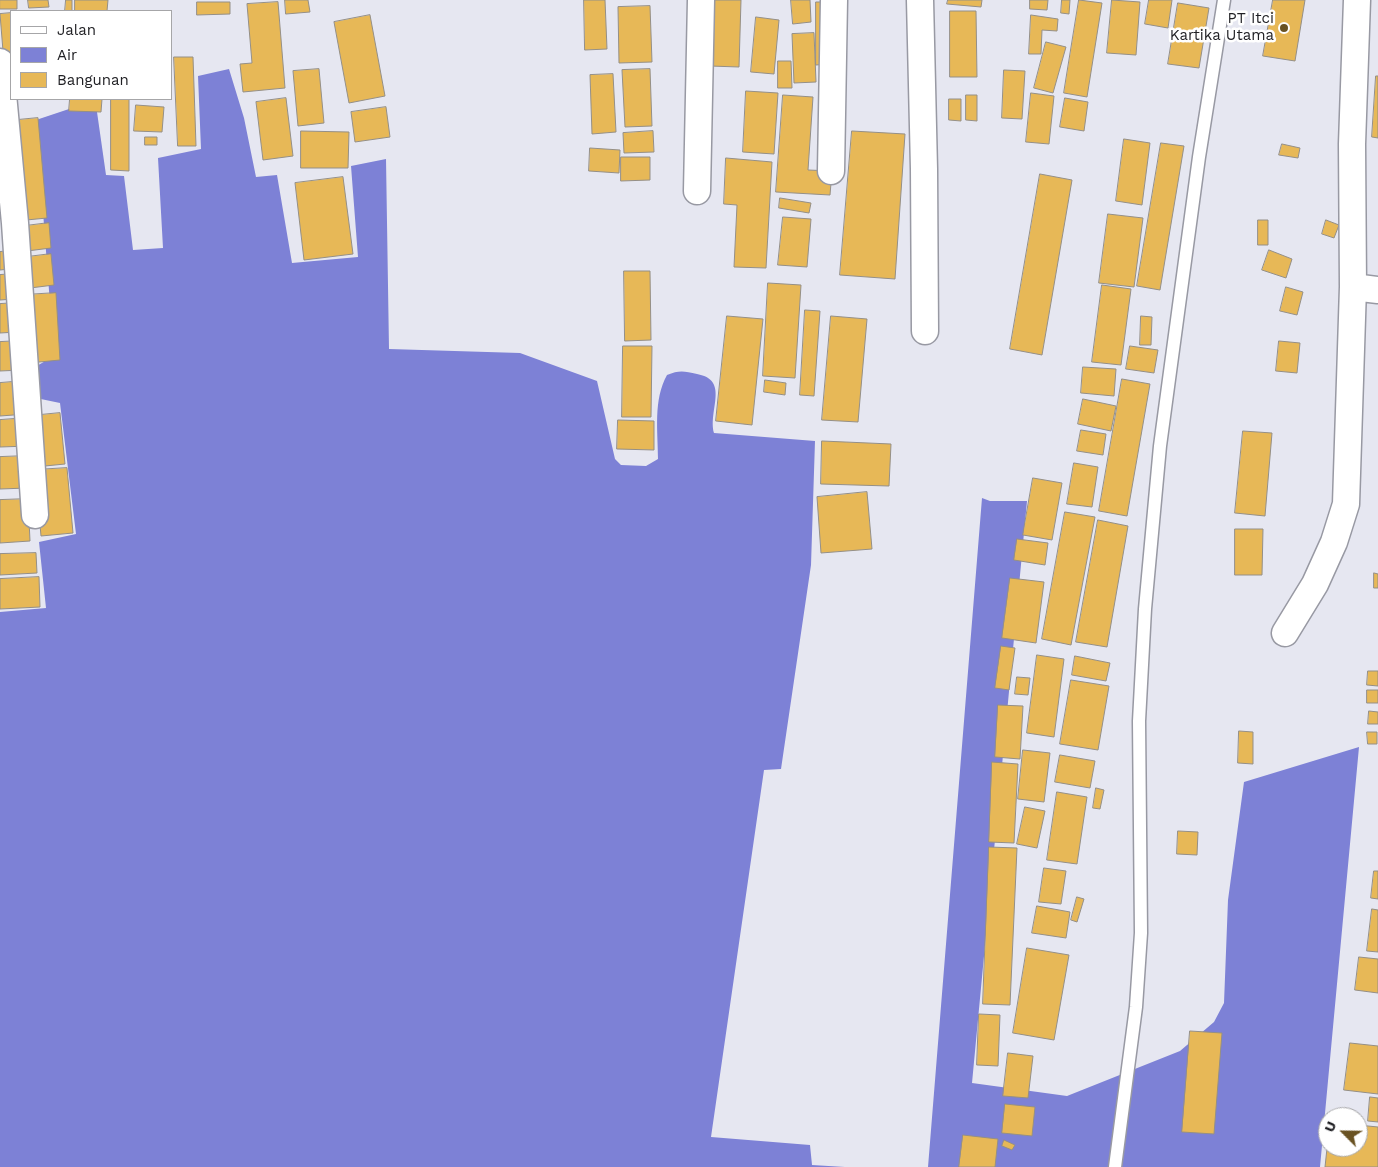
<!DOCTYPE html>
<style>
body{margin:0}
#map{position:relative;width:1378px;height:1167px;overflow:hidden;background:#e6e7f1;font-family:"Work Sans",sans-serif}
canvas{display:block}
.legend{position:absolute;left:10px;top:10px;width:162px;height:90px;box-sizing:border-box;background:#fff;border:1px solid #a6a6a8;margin:0;padding:6px 9px;list-style:none;font-size:15px;color:#212125}
.legend li{display:flex;align-items:center;gap:10px;height:25px}
.legend b{width:25px;border:1px solid #a6a6a8}
.north{position:absolute;left:1318px;top:1107px;width:50px;height:50px;box-sizing:border-box;background:#fff;border:1px solid #a6a6a8;border-radius:50%;rotate:293deg;font-size:14px;font-weight:700;line-height:20px;text-align:center;color:#212125}
.north::after{content:'';display:block;margin:auto;width:18px;height:22px;background:#695222;clip-path:polygon(50% 0,100% 100%,50% 72%,0 100%)}
</style>
<div id="map">
<canvas width="1378" height="1167"></canvas>
<ul class="legend">
<li><b style="height:6px;background:#fff"></b>Jalan</li>
<li><b style="height:14px;background:#7d81d6"></b>Air</li>
<li><b style="height:14px;background:#e7b857"></b>Bangunan</li>
</ul>
<div class="north">U</div>
</div>
<script>
const c = document.querySelector('canvas').getContext('2d');
c.lineJoin = 'round';
function fill(path, color) { c.fillStyle = color; c.fill(path, 'evenodd'); }
function stroke(path, color, width, dash) { c.strokeStyle = color; c.lineWidth = width; c.lineCap = dash ? 'butt' : 'round'; c.setLineDash(dash || []); c.stroke(path); }
function write(font, color, halo, rows, align = 'center') {
  c.font = font + ' "Work Sans",sans-serif'; c.lineWidth = 5; c.setLineDash([]); c.textBaseline = 'middle'; c.strokeStyle = halo; c.fillStyle = color; for (const [text, x, y, turn = 0] of rows) {
    c.save(); c.translate(x, y); c.rotate((+turn || 0) * Math.PI / 180); c.textAlign = isNaN(turn) ? turn : align; if (halo) c.strokeText(text, 0, 0); c.fillText(text, 0, 0); c.restore();
  }
}
fill(new Path2D(`
 M229 69 244 118 256 177 277 175 292 263 358 257 351 166 386 159 389 349 520 353 597 381 615 459 621 465 646 466 658 459C658 431 653 400 667 375 679 370 684 371 697 374 730 380 708 410 714 433L815 441 811 565 781 769 764 770 711 1137 810 1145 812 1165 845 1167H0V612L46 608 39 542 76 534 60 403 36 398 35 367 54 356 36 120 81 105H96L106 175 124 176 133 250 163 248 158 158 201 149 198 76Z
 M982 498 990 501H1027L972 1083 1067 1096 1180 1051 1214 1022 1224 1003 1228 900 1244 782 1359 747 1320 1167H928Z`), '#7d81d6');
const building = new Path2D(`
 M0 0H17V9H0Z
 M28 0H48L49 7 29 8Z
 M66 0H72V11H65Z
 M75 0H108L107 11H75Z
 M285 0H308L310 12 286 14Z
 M584 0H605L607 49 585 50Z
 M712 0H741L739 67 710 66Z
 M791 0H810L811 22 793 24Z
 M948 0H982L981 7 947 4Z
 M1030 0H1048L1047 10 1030 9Z
 M1062 0H1070L1069 14 1061 13Z
 M1079 0 1102 3 1087 97 1064 93Z
 M1112 0 1140 2 1136 55 1107 53Z
 M1149 0H1172L1168 28 1145 24Z
 M1273 0H1305L1295 61 1263 56Z
 M197 2H230V14L197 15Z
 M278 2 285 88 243 92 240 64 252 63 247 4Z
 M816 2H830V64L816 65Z
 M1178 3 1209 8 1199 68 1168 64Z
 M650 6 652 62 619 63 618 7Z
 M950 11H976L977 77H950Z
 M11 13V87L6 88 0 14Z
 M370 15 385 96 349 103 334 22Z
 M1031 15 1058 19 1057 31 1042 30 1041 54H1029Z
 M756 17 779 20 774 74 751 72Z
 M814 33 816 82 794 83 792 34Z
 M1046 42 1066 47 1053 93 1034 88Z
 M174 57H193L196 146H178Z
 M778 61H791L792 88H778Z
 M319 69 324 123 298 126 293 71Z
 M650 69 652 126 625 127 622 70Z
 M1004 70 1025 71 1022 119 1002 118Z
 M613 74 616 132 592 134 590 75Z
 M1376 76H1378V138L1372 137Z
 M746 91 778 93 774 154 743 152Z
 M1031 93 1054 96 1049 144 1026 142Z
 M783 95 813 97 808 170 832 171 830 195 776 192Z
 M966 95H977V121L966 120Z
 M286 98 293 156 263 160 256 102Z
 M1065 98 1088 102 1084 131 1060 127Z
 M70 99H102L101 112 69 111Z
 M111 99H129V171L111 170Z
 M949 99H961V121L949 120Z
 M136 105 164 107 162 132 134 131Z
 M386 107 390 137 355 142 351 112Z
 M38 118 47 218 16 221 7 121Z
 M301 131 349 132 348 168H301Z
 M653 131 654 152 624 153 623 133Z
 M852 131 905 134 895 279 840 275Z
 M145 137H157V145H145Z
 M1124 139 1150 143 1142 205 1116 201Z
 M1161 143 1184 146 1160 290 1137 286Z
 M1282 144 1300 148 1298 158 1279 155Z
 M590 148 620 150 619 173 589 171Z
 M621 157H650V180L621 181Z
 M726 158 772 162 766 268 734 267 737 205 724 204Z
 M1040 174 1072 180 1042 355 1010 349Z
 M343 177 353 254 304 260 295 183Z
 M780 198 811 203 809 213 779 208Z
 M1108 214 1143 218 1134 287 1099 283Z
 M783 217 811 219 807 267 778 265Z
 M1258 220H1268V245H1258Z
 M1326 220 1339 225 1334 238 1322 234Z
 M49 223 51 248 19 252 17 227Z
 M1269 250 1292 259 1286 278 1262 270Z
 M8 251 9 269 0 270V252Z
 M51 254 54 285 22 289 19 258Z
 M624 271H650L651 340 625 341Z
 M12 274 13 299 0 300V275Z
 M768 283 801 285 795 378 763 376Z
 M1102 285 1131 289 1121 365 1092 362Z
 M1286 287 1303 292 1297 315 1280 311Z
 M56 293 60 360 29 363 24 295Z
 M16 303 17 332 0 333V304Z
 M805 310 820 311 814 396 800 395Z
 M727 316 763 319 752 425 716 421Z
 M831 316 867 319 858 422 822 420Z
 M1141 316 1152 317 1151 345H1140Z
 M20 341 22 370 0 371V342Z
 M1279 341 1300 343 1297 373 1276 371Z
 M623 346H652L651 417H622Z
 M1130 346 1158 350 1154 373 1126 369Z
 M1083 367 1116 369 1114 396 1081 393Z
 M1122 379 1150 384 1127 516 1099 511Z
 M765 380 786 383 785 395 764 392Z
 M24 381 27 414 0 416V383Z
 M1083 399 1116 406 1111 431 1078 424Z
 M60 413 65 464 35 467 30 416Z
 M27 418 29 446 0 447V420Z
 M618 420 654 421V450L617 449Z
 M1081 430 1106 434 1103 455 1077 451Z
 M1243 431 1272 433 1265 516 1235 513Z
 M822 441 891 444 889 486 821 484Z
 M26 456 27 488 0 489V457Z
 M1074 463 1098 467 1092 507 1067 504Z
 M67 468 73 533 41 536 35 470Z
 M1033 478 1062 483 1052 540 1023 535Z
 M867 492 872 549 821 553 817 497Z
 M28 499 30 541 0 543V500Z
 M1065 512 1095 517 1071 645 1042 639Z
 M1098 520 1128 526 1107 647 1076 642Z
 M1235 529H1263L1262 575H1235Z
 M1017 539 1048 543 1045 565 1014 560Z
 M36 553 37 573 0 575V554Z
 M1374 573 1378 574V588H1374Z
 M39 577 40 607 0 609V579Z
 M1010 578 1044 582 1036 643 1002 638Z
 M1001 646 1015 648 1009 690 995 688Z
 M1037 655 1064 659 1054 737 1027 733Z
 M1075 656 1110 663 1106 681 1072 675Z
 M1368 671H1378V686L1367 685Z
 M1017 677 1030 678 1028 695 1015 694Z
 M1071 680 1109 686 1098 750 1060 744Z
 M1367 690H1378V703H1367Z
 M998 705 1023 706 1020 759 995 757Z
 M1369 711 1378 712V724H1368Z
 M1239 731 1253 732V764L1238 763Z
 M1367 732H1377V744H1368Z
 M1023 750 1050 753 1044 802 1018 799Z
 M1060 755 1095 761 1090 788 1055 782Z
 M992 762 1018 764 1014 843 989 842Z
 M1096 788 1104 790 1100 809 1093 808Z
 M1057 792 1087 797 1077 864 1047 860Z
 M1025 807 1045 811 1037 848 1017 844Z
 M1178 831 1198 832 1197 855 1177 854Z
 M989 847 1017 848 1010 1005 983 1004Z
 M1044 868 1066 871 1061 904 1039 902Z
 M1374 871H1378V899L1371 898Z
 M1077 897 1084 899 1077 922 1071 920Z
 M1037 906 1070 912 1066 938 1032 933Z
 M1372 909 1378 910V952L1367 951Z
 M1027 948 1069 955 1054 1040 1013 1033Z
 M1359 957 1378 959V993L1355 990Z
 M979 1014 1000 1015 998 1066 977 1065Z
 M1190 1031 1222 1033 1214 1134 1182 1132Z
 M1350 1043 1378 1046V1094L1344 1090Z
 M1008 1053 1033 1056 1028 1098 1003 1096Z
 M1370 1097 1378 1098V1122L1368 1121Z
 M1005 1104 1035 1107 1032 1136 1002 1133Z
 M1358 1125 1378 1127V1167H1325L1328 1139V1147H1358Z
 M963 1135 998 1139 995 1167H959Z
 M1004 1140 1015 1145 1012 1150 1002 1146Z`);
fill(building, '#e7b857');
stroke(building, '#948f87', 1);
const service = new Path2D(`
 M1115 1167 1136 1007 1141 933 1139 721 1145 609 1160 446 1199 157 1224 0`);
const minor = new Path2D(`
 M920 0 924 169 925 331
 M0 62 15 223 35 515
 M831 171 834 0
 M697 191 701 0
 M1353 287 1378 290
 M1285 633 1315 584 1334 542 1346 504 1353 287 1352 144 1357 0`);
stroke(service, '#9899a3', 15);
stroke(minor, '#9899a3', 29);
stroke(service, '#fff', 12);
stroke(minor, '#fff', 26);
for (const [x, y, r, color] of [
 [1284,28,5,"#695222"]
]) { const dot = new Path2D(); dot.arc(x, y, r, 0, 2 * Math.PI); c.fillStyle = color; c.fill(dot); stroke(dot, '#fff', 2); }
write('15px', '#212125', '#fff', [
 ["PT Itci",1274,19],
 ["Kartika Utama",1274,36]
], 'right');
</script>
